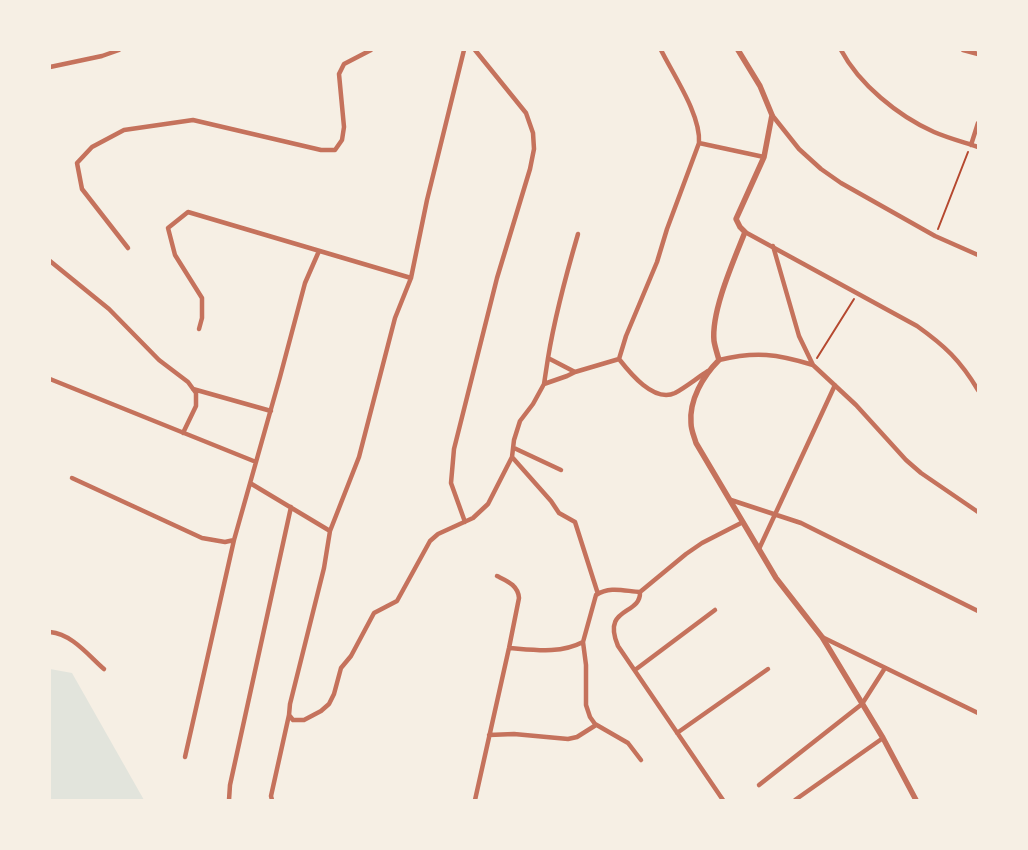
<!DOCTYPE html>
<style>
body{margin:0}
#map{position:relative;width:1028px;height:850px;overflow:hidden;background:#f6efe4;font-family:Roboto,sans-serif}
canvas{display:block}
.frame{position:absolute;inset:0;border:51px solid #f6efe4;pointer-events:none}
</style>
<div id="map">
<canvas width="1028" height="850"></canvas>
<div class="frame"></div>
</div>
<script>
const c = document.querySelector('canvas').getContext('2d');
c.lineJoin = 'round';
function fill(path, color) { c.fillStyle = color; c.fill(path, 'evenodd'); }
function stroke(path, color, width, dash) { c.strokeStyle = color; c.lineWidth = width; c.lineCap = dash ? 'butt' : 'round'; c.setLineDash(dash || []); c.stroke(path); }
fill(new Path2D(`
 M50 669 72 673 144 800H50Z`), '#e2e4dc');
stroke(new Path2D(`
 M938 229 968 152
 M817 358 854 299`), '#b5482f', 2);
stroke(new Path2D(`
 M464 50 427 200 411 278 395 318 359 457 330 531 324 568 290 704 289 715 293 720H304L321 711 329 704 334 694 341 668 351 656 374 613 397 601 430 541 438 534 473 518 488 504 512 457 514 440 520 421 533 404 544 384 548 358
 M661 50C674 76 701 115 699 143L667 229 657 262 626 336 619 359C630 373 654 403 675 393 686 387 697 378 708 371
 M841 50C859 84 898 116 934 132 948 138 963 142 978 147
 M963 50 978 54
 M50 67 102 56 119 50
 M772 115 799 149 821 169 841 183 935 236 978 255
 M699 143 764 157
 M971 145 978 123
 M745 232 917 326C945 346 960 360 978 390
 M578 234C566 275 555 315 548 358L575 372 619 359
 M773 246 799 336 813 365 856 405 906 460 921 473 978 512
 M128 248 82 189 77 163 92 147 124 130 193 120 321 150H335L342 140 344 127 339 74 344 64 371 50
 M50 261 109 309 159 360 188 382 196 393V406L183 433
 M199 329 202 318V298L175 255 168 228 188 212 411 278
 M719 360C756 351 777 354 813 365
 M50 379 256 462
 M544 384 567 376 575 372
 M193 389 271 411
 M514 448 561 470
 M512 457 551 501 559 513 575 522 598 594
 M72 478 202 538 225 542 234 540
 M250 483 330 531
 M731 500 801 523 978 611
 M465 522 451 483 454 449 497 278 530 169 534 149 533 133 526 113 475 50
 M759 549 835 385
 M640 592C641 616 601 606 618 646L723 800
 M50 632C72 634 88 655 104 669
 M822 637 978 713
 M583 642 586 665V705L590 717 595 724 628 743 641 760
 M509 648C535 650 560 654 583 642L596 595C610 586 624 591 640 592L686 554 702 543 743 522
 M635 670 715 610
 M677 733 768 669
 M489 735 514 734 568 739 577 737 596 725
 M185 757 234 540 280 377 305 283 319 251
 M759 785 862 704 885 668
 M229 800 230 785 291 507
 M272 800 271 796 289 715
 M475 800 509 648 519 598C518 585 507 581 497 576
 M795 800 883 738`), '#c5725c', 4.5);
stroke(new Path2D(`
 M738 50 760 86 772 115 764 157 736 219 740 227 745 232C734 260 711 311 714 341 715 347 717 353 719 360 703 376 689 400 691 423 691 430 694 436 696 443L776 578 822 637 883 738 916 800`), '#c5725c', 5.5);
</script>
